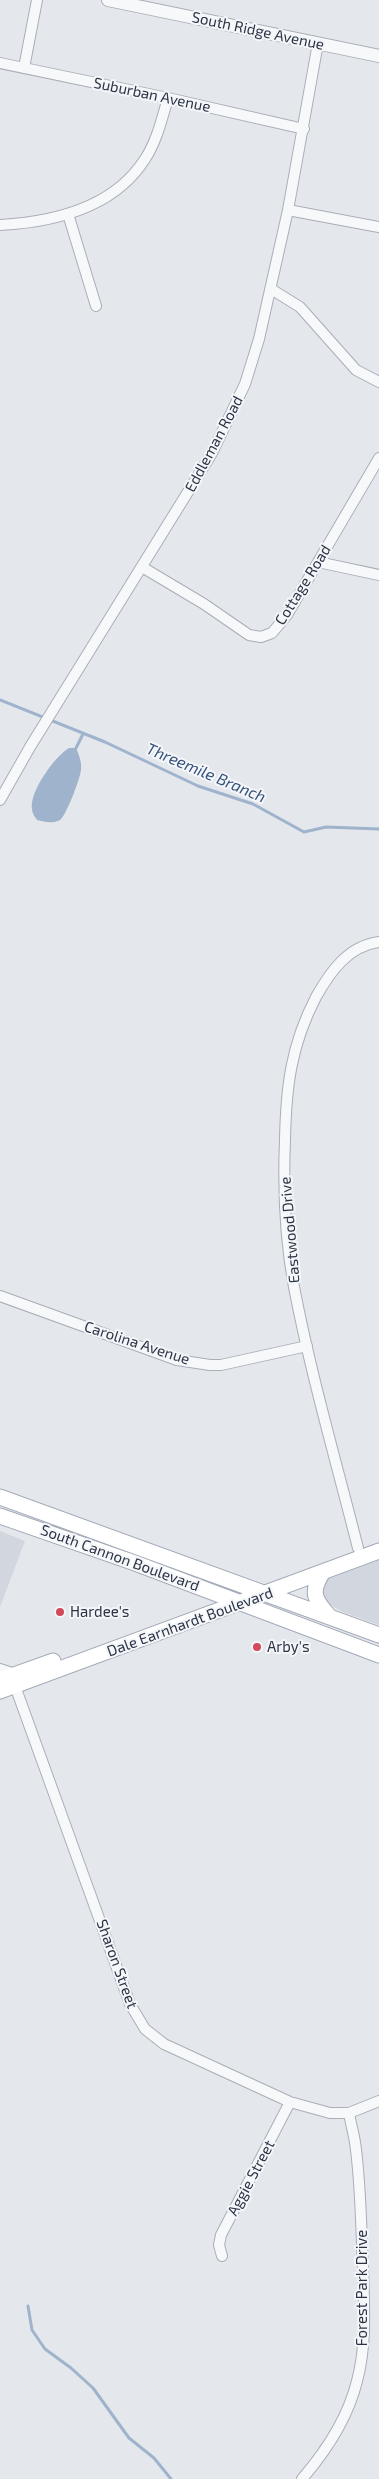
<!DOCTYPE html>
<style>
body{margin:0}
canvas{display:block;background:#e4e7ec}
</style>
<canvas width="379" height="2479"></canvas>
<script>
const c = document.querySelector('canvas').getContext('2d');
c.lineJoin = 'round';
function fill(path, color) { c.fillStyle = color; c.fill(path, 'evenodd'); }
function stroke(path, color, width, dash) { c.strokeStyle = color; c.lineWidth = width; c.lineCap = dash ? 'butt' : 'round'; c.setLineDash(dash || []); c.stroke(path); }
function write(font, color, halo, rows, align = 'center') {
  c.font = font + ' "Exo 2",sans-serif'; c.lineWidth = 4; c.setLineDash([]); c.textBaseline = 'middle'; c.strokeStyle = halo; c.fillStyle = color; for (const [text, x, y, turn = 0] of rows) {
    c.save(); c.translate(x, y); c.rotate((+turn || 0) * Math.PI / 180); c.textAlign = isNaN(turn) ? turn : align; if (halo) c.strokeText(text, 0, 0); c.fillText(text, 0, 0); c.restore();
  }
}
fill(new Path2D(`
 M0 1531 25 1541 0 1607Z
 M379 1558V1625L343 1612 328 1604 321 1597 322 1586 330 1576Z`), '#d2d6de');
fill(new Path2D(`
 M69 748H76C79 755 82 762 81 770 80 779 66 816 60 820 53 824 44 822 37 820 35 817 32 813 32 809 29 792 55 756 69 748Z`), '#9fb4cc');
stroke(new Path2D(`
 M0 700 105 742 198 786 253 804 304 832 326 827 379 829
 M74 752 83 734
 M28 2306 32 2330 45 2349 71 2368 93 2388 129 2438 154 2458 171 2479`), '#9fb4cc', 3);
const minor = new Path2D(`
 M0 63 168 98 304 129
 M24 68 37 0
 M288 210 379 227
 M68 214 96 306
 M0 225C54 222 114 208 145 159 157 141 162 118 168 98
 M271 289 300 307 356 370 379 382
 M318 562 379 575
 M142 567 204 604 249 635 261 637 272 633 287 615 379 458
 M0 800 30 747 212 453 245 384 259 339 288 210 318 43
 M0 1296 177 1360 210 1365H221L307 1346
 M358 1548C336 1461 311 1375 294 1287 285 1239 283 1188 285 1140 286 1087 291 1045 316 997 330 972 348 946 379 942
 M0 1669 15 1674
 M15 1686 130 2004 145 2029 164 2044 290 2102 330 2113H349L379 2101
 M222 2256 219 2245 221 2235 290 2102
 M302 2479C327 2450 348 2418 357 2381 367 2344 364 2305 363 2267 361 2228 361 2189 356 2150 355 2138 351 2125 349 2113`);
const tertiary = new Path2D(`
 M108 0 379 56`);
const primary = new Path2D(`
 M0 1497 379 1635
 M0 1516 135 1563 379 1655
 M323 1572C310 1592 314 1599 329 1616
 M0 1680 53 1661
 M0 1691 379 1551`);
stroke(minor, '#a9aeb7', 12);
stroke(tertiary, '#a9aeb7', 14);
stroke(primary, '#a3abb8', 17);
stroke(minor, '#f7f8fa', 10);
stroke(tertiary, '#f7f8fa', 12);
stroke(primary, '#fff', 15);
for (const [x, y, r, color] of [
 [60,1612,5,"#d1495b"],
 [257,1647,5,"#d1495b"]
]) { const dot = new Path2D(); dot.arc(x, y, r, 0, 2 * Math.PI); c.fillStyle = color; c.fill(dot); stroke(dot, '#f4f6f9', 2); }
write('15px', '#2b3445', '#f4f6f9', [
 ["South Ridge Avenue",258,31,12],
 ["Suburban Avenue",152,95,12],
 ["Eddleman Road",214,444,-62],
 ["Cottage Road",303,585,-58],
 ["Eastwood Drive",290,1230,-95],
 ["Carolina Avenue",137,1343,18],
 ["South Cannon Boulevard",120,1558,20],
 ["Dale Earnhardt Boulevard",190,1622,-20],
 ["Sharon Street",117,1964,70],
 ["Aggie Street",251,2178,-62],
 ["Forest Park Drive",362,2288,-90]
]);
write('15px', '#2b3445', '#f4f6f9', [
 ["Hardee's",70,1612],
 ["Arby's",267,1647]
], 'left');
write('italic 16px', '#34527a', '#f4f6f9', [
 ["Threemile Branch",206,773,23]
]);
</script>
